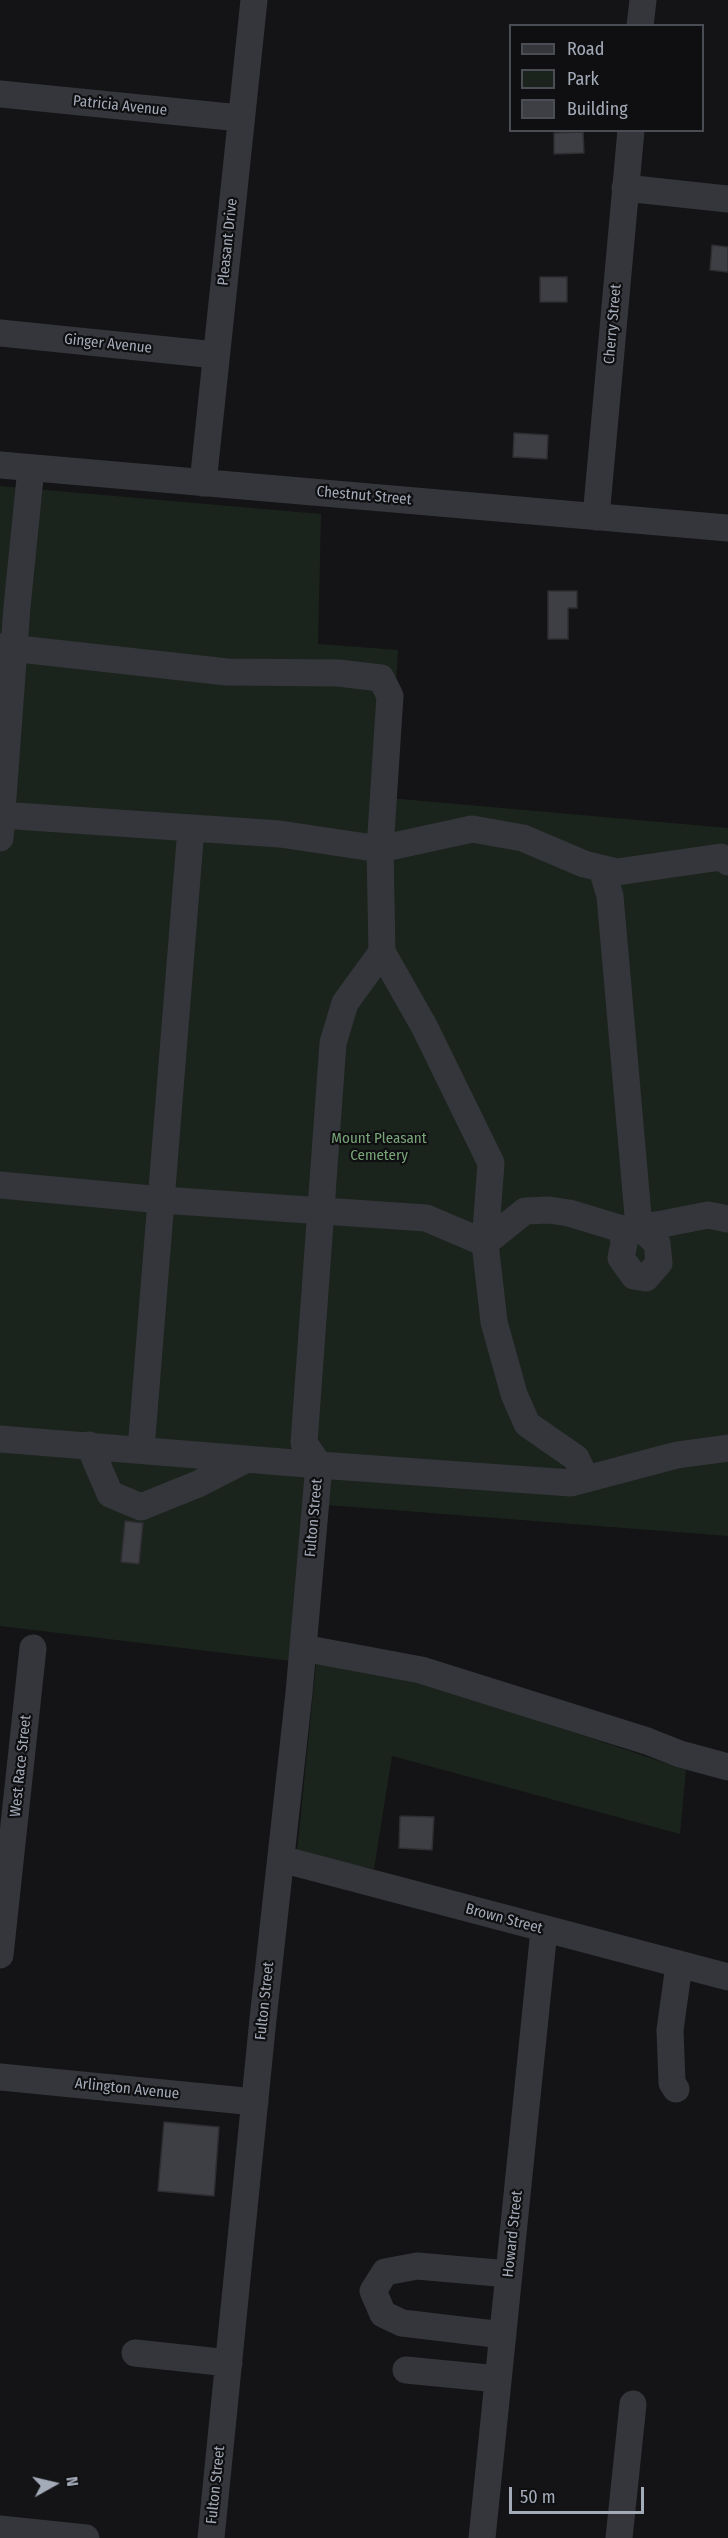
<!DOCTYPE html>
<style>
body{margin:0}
#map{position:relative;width:728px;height:2538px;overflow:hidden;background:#141416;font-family:"Fira Sans Condensed",sans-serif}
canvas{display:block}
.legend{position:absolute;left:509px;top:24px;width:195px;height:108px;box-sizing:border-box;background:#0f0f11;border:2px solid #4b4d54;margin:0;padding:8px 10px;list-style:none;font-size:18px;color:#a4abb8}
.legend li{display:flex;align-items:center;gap:12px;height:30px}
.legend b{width:30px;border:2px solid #4b4d54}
.north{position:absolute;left:24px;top:2454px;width:60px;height:60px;-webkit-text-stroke:4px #0f0f11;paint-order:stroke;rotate:82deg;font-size:16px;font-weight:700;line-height:24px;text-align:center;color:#a4abb8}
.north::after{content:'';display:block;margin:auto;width:21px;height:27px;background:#a4abb8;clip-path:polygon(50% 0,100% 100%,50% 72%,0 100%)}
.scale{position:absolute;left:509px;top:2487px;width:135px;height:27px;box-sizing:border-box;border:3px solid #a4abb8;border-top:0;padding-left:8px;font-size:18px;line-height:21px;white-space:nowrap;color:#a4abb8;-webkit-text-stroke:4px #0f0f11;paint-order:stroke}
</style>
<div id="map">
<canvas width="728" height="2538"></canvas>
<ul class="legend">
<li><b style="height:8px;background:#34363b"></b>Road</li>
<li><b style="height:16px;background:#1b241c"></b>Park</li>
<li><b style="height:16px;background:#3e3f44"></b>Building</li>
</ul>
<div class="north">N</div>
<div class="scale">50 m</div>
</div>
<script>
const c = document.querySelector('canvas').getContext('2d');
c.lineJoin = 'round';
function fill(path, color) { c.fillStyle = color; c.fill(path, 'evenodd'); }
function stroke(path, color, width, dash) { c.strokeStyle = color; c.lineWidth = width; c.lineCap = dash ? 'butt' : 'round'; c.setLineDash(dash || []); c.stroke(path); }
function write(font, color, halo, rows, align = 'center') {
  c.font = font + ' "Fira Sans Condensed",sans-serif'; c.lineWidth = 4.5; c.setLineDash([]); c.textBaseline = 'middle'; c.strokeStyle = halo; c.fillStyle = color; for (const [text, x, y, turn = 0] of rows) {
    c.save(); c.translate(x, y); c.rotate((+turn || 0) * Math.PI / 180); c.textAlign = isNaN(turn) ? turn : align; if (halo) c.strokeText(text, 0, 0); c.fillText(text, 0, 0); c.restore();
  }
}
fill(new Path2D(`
 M0 486 321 514 318 644 398 650 389 798 728 828V1536L315 1504 294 1638 686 1770 680 1834 392 1756 374 1869 297 1852 316 1664 0 1626Z`), '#1b241c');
const building = new Path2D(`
 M583 132 584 153 554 154V133Z
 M712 245 728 247V272L710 270Z
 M540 277H567V302H540Z
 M514 433 548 435 547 459 513 457Z
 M548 591H577V608H568V639H548Z
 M125 1521 143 1523 139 1564 121 1562Z
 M400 1816 434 1817 432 1850 399 1848Z
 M164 2122 219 2127 214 2196 158 2191Z`);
fill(building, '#3e3f44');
stroke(building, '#2e2e32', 1.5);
stroke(new Path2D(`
 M640 26 643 0
 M0 94 240 118
 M625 188 728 199
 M0 333 216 355
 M0 465 728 528
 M203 483 254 0
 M596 517 631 130
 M0 647 227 672 338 673 381 678 390 696 380 849 382 952 345 1003 333 1043 304 1443 319 1465 0 1439
 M0 815 280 834 380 849 472 829 523 838 584 864 617 872 721 857 728 862
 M0 838 17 607 31 468
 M602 869 610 896 639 1227 657 1243 659 1263 646 1278 634 1276 621 1258 624 1243 622 1229
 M382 952 424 1026 491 1163 485 1243
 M0 1185 162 1200 426 1218 485 1243 494 1322 514 1394 527 1424 576 1458 586 1479
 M485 1243 525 1211 549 1210 569 1213 622 1229 657 1225 708 1215 728 1219
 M89 1445 110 1494 141 1507 198 1484 247 1459
 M141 1449 191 828
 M303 1648 421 1670 647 1741 680 1754 728 1767
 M281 1859 728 1977
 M0 1955 33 1648
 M0 2077 255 2102
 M676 2089 672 2083 670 2030 679 1965
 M503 2335 402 2323 383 2314 373 2291 385 2272 417 2266 509 2274
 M135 2353 229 2363
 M406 2370 498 2379
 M0 2529 86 2538
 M211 2538 263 2019 299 1693 319 1465 571 1483 677 1455 728 1448
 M482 2538 544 1930
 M619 2538 633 2404`), '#34363b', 27);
write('15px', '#a4abb8', '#0f0f11', [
 ["Patricia Avenue",120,106,6],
 ["Pleasant Drive",228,242,-84],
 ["Cherry Street",613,324,-85],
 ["Ginger Avenue",108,344,6],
 ["Chestnut Street",364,496,5],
 ["Fulton Street",314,1518,-85],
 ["West Race Street",21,1766,-84],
 ["Brown Street",504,1919,15],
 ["Fulton Street",265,2001,-84],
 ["Arlington Avenue",127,2089,6],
 ["Howard Street",513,2234,-84],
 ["Fulton Street",216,2485,-84]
]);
write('15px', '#79a579', '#0f0f11', [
 ["Mount Pleasant",379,1139],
 ["Cemetery",379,1156]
]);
</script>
